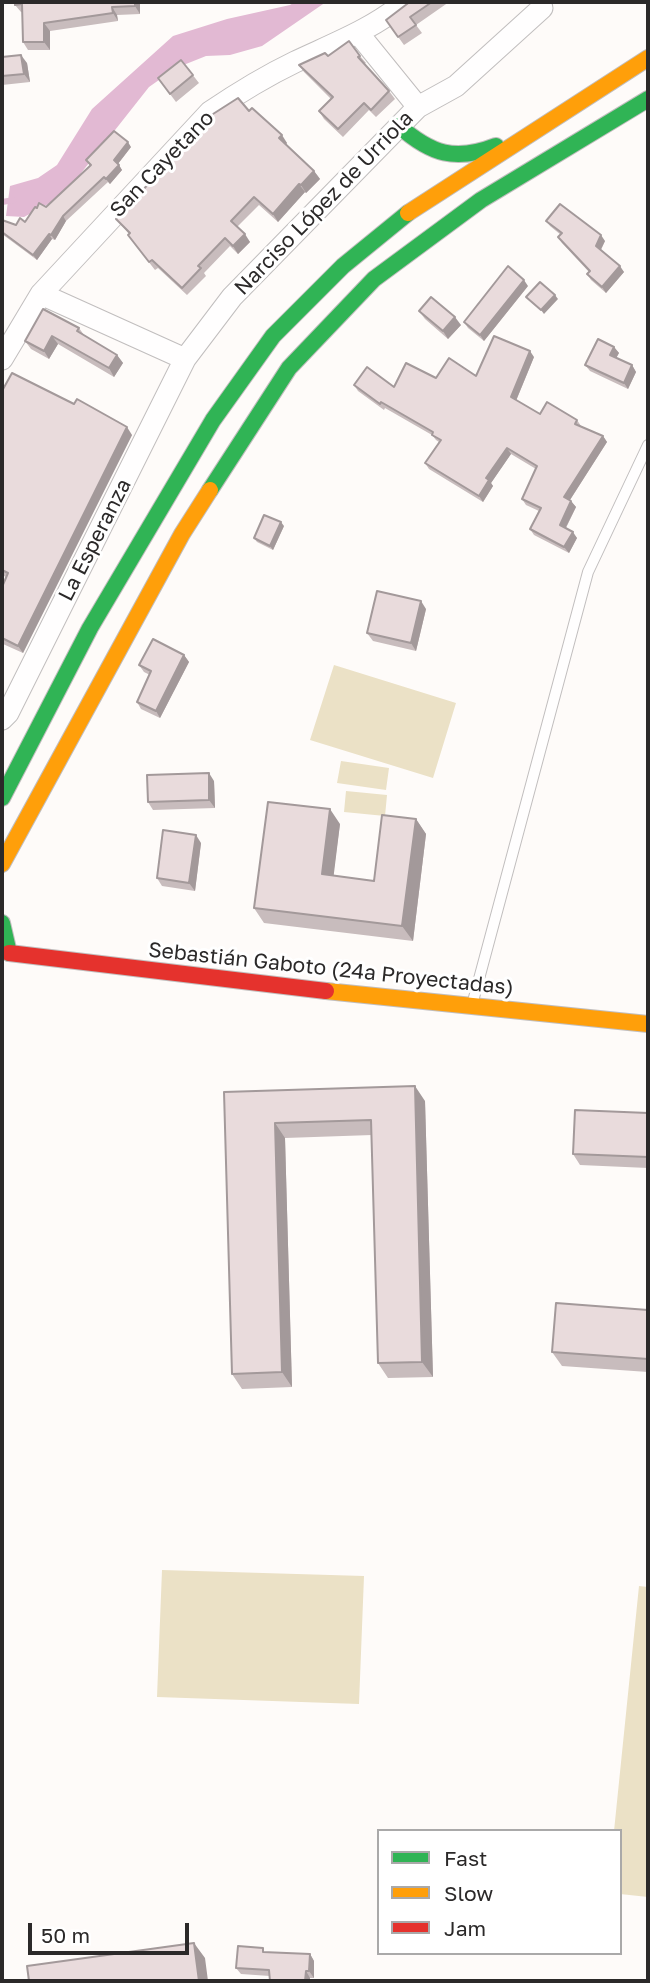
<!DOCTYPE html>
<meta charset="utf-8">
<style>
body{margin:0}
#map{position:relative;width:650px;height:1983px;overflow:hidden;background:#fefbf9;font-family:"Golos Text",sans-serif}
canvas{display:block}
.frame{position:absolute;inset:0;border:4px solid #2b2929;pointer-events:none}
.legend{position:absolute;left:377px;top:1829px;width:245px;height:126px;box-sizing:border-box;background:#fff;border:2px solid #aaa9a9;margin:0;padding:9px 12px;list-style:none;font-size:21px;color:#2b2929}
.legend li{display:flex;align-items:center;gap:14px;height:35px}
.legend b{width:35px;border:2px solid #aaa9a9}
.scale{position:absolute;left:28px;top:1923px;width:161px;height:32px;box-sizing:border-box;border:4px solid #2b2929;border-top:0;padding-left:9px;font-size:21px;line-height:24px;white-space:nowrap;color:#2b2929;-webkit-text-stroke:5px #fff;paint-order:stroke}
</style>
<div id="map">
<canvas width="650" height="1983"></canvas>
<div class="frame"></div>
<ul class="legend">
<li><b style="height:9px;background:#30b455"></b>Fast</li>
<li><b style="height:9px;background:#ff9f0a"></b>Slow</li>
<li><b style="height:9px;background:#e5322d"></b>Jam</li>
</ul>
<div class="scale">50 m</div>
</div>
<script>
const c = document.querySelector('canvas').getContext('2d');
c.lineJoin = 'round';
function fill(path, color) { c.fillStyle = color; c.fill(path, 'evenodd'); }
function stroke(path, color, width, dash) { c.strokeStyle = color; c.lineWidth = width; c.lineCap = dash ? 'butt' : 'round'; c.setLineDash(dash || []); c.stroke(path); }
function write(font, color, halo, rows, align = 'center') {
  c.font = font + ' "Golos Text",sans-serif'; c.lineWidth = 6; c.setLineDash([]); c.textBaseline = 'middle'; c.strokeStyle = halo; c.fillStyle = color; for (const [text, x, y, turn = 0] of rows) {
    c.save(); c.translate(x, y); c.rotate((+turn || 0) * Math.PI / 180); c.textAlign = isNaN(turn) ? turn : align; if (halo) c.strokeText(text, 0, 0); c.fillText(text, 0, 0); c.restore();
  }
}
fill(new Path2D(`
 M334 665 456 703 433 778 310 740Z
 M341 761 389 768 386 790 337 783Z
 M346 791 387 795 385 816 344 812Z
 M162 1570 364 1576 359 1704 157 1697Z
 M639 1586 648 1587V1897L620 1894V1831H614Z`), '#ebe1c6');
fill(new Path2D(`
 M295 2H326L262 46 230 55 206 56 176 68 149 87 78 177 52 202 24 217 6 216 10 186 38 178 57 165 92 109 173 36 227 19 290 5Z`), '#e2b9d3');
stroke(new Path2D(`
 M2 202 14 200`), '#e2b9d3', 6);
const lane = new Path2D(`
 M472 1005 588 572 648 445`);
const street = new Path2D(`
 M358 33 418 107
 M41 294 185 359
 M2 359 41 294 210 112C238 93 266 76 295 62 333 44 373 29 405 2
 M2 719 8 713 185 359 232 297 418 107 456 86 542 8`);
const fast = new Path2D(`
 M399 126C431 154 455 162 496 146
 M210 490 289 368 374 279 481 200 648 99
 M2 798 90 628 213 420 273 336 343 266 408 213
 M2 923 9 953`);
const slow = new Path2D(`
 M408 213 648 58
 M2 864 182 534 210 490
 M326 991 648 1024`);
const jam = new Path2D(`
 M9 953 326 991`);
stroke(lane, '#c1bebe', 12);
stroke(street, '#c1bebe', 23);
stroke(fast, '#c1bebe', 18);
stroke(slow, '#c1bebe', 18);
stroke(jam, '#c1bebe', 18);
stroke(lane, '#fffefe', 10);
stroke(street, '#fffefe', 21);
stroke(fast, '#30b455', 16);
stroke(slow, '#ff9f0a', 16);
stroke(jam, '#e5322d', 16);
fill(new Path2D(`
 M140 2V14L117 15 118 21 50 31V50H28L23 42 22 12H21L15 5Z
 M409 2H449L416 25 422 33 404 45 386 20 407 4Z
 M328 56H360L366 63 364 64 389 91 395 99 376 117 369 110 343 137 324 119 319 111 331 99 304 72 299 65Z
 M2 57 27 63 30 82 2 85Z
 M181 60 199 83 176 102 158 78Z
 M249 111 287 143 286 145 314 171 320 179 306 193 305 192 278 222 259 205 237 227 250 242 238 254 230 246 204 273 206 276 187 295 158 268 155 270 133 242 128 235 129 234 116 219Z
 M131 147 118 164 122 170 110 184 108 182 66 221 55 240 52 239 37 260 2 234V220L16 225 25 222 37 208 46 207 90 166 86 160Z
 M546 221 605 241 601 250 624 272 606 293 591 280 587 274 589 272 562 243 558 237 561 235 550 226Z
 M528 286 484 341 468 328 464 322Z
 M419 311 461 325 448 339 425 319Z
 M79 328 84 335 117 355 123 363 114 377 58 344 49 359 31 349 25 341Z
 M614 347 619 353 616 358 632 365 636 372 628 389 590 371 585 365Z
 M534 357 516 401 540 414 577 420 581 426 603 436 607 442 570 500 576 507 566 528 577 538 569 553 534 535 530 529 539 511 526 505 522 499 536 469 511 454 491 483 493 486 483 502 429 469 425 463 439 442 436 440 432 435 385 408 384 410 358 391 354 385 394 387 476 376Z
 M2 391 132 435 23 653 3 644 2 647V587L6 577 2 575Z
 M284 526 273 550 257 542 254 538Z
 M426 609 416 651 373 641 367 633Z
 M184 655 189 662 160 718 141 709 137 702 150 675 144 672 139 665Z
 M214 781 215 808 153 810 148 802Z
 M416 819 426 834 413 941 264 923 254 908 340 824 333 876 374 881Z
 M201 843 195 891 162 886 157 878Z
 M224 1092 425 1101 433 1377 388 1378 378 1363 372 1135 285 1138 292 1387 242 1389 232 1374Z
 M648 1113V1168L580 1165 573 1154Z
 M648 1310V1372L562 1366 552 1352Z
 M266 1953 310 1954 314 1961V1978H310V1981H270V1976L241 1974 236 1968Z`), '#c8bcbd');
fill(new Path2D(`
 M135 2H140V14L135 6Z
 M112 7 117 15 118 21 113 13Z
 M44 23 50 31V50L44 42Z
 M21 55 27 63 30 82 24 74Z
 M282 135 287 143 284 146 279 138Z
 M128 142 131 147 117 165 114 160Z
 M119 165 122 170 110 184 106 179Z
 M314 171 320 179 306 193 301 185Z
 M299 184 305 192 278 222 273 214Z
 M63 216 66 221 55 240 51 235Z
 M49 234 52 239 37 260 33 255Z
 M245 234 250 242 238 254 233 246Z
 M601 235 605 241 600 251 596 246Z
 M620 266 624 272 606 293 602 287Z
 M524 280 528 286 484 341 480 335Z
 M555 295 558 299 544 314 541 310Z
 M455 317 461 325 448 339 443 331Z
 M52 336 58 344 49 359 44 351Z
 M614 347 619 353 614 362 610 355Z
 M530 351 534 357 515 403 511 397Z
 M117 355 123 363 114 377 109 368Z
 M632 365 636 372 628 389 624 383Z
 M127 427 132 435 23 653 18 646Z
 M603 436 607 442 568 503 564 497Z
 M507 448 511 454 491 483 493 486 483 502 479 496 486 478Z
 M571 501 576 507 564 531 560 525Z
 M281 522 284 526 273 550 270 546Z
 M573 532 577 538 569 553 564 547Z
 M421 601 426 609 416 651 411 643Z
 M184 655 189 662 160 718 156 711Z
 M209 773 214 781 215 808 209 800Z
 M330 809 340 824 332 889 322 874Z
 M416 819 426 834 413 941 402 926Z
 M196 835 201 843 195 891 189 883Z
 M415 1086 425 1101 433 1377 422 1362Z
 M275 1123 285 1138 292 1387 282 1372Z
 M194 1943 205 1958 208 1981H199Z
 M310 1954 314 1961V1978L309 1971Z
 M306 1971 310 1978V1981H305Z`), '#a3999a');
const building = new Path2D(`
 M15 2H135V6L112 7 113 13 44 23V42H23L22 4 15 5Z
 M409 2H432L410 17 416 25 398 37 386 20 407 4Z
 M349 41 360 56 358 57 389 91 371 110 364 103 338 129 319 111 333 97 299 65 325 53 328 56Z
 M21 55 24 74 2 76V57Z
 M181 60 193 75 170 94 158 78Z
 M238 98 249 111 252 108 282 135 279 138 314 171 301 185 299 184 273 214 254 197 231 221 245 234 233 246 225 238 198 266 201 268 182 288 152 260 149 262 128 235 130 233 116 219 213 114Z
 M114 131 128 142 114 160 119 165 106 179 104 177 63 216 51 235 49 234 33 255 2 232V220L16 225 20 218 25 222 35 207 37 208 39 203 46 207 91 165 86 160Z
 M560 204 601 235 596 246 620 266 602 287 587 274 590 271 558 237 562 233 546 221Z
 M508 266 524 280 480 335 464 322Z
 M540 282 555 295 541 310 526 297Z
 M431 297 455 317 443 331 419 311Z
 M43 309 79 328 77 331 117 355 109 368 52 336 44 351 25 341Z
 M494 336 530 351 511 397 540 414 547 402 577 420 575 424 603 436 564 497 571 501 560 525 573 532 564 547 530 529 541 508 522 499 537 466 507 448 486 478 489 480 479 496 425 463 441 440 432 435 433 432 381 402 380 404 354 385 367 367 394 387 406 363 436 378 449 358 476 376Z
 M598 339 614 347 610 355 632 365 624 383 585 365Z
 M12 373 74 404 77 399 127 427 18 646 2 638V587L8 573 2 570V391Z
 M264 515 281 522 270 546 254 538Z
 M377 591 421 601 411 643 367 633Z
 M153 639 184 655 156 711 137 702 151 671 139 665Z
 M209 773V800L148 802 147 775Z
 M268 802 330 809 322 874 374 881 382 815 416 819 402 926 254 908Z
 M163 830 196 835 189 883 157 878Z
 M415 1086 422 1362 378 1363 371 1120 275 1123 282 1372 232 1374 224 1092Z
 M575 1110 648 1113V1157L573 1154Z
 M556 1303 648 1310V1359L552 1352Z
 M194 1943 199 1981H29L27 1966Z
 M238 1946 263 1948V1952L310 1954 309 1971H306L305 1981H270L269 1970 236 1968Z`);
fill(building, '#e9dbdc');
stroke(building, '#a3999a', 2);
write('21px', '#2b2929', '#fff', [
 ["San Cayetano",162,164,-46],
 ["Narciso López de Urriola",324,203,-46],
 ["La Esperanza",95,540,-63],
 ["Sebastián Gaboto (24ª Proyectadas)",331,969,6]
]);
</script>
